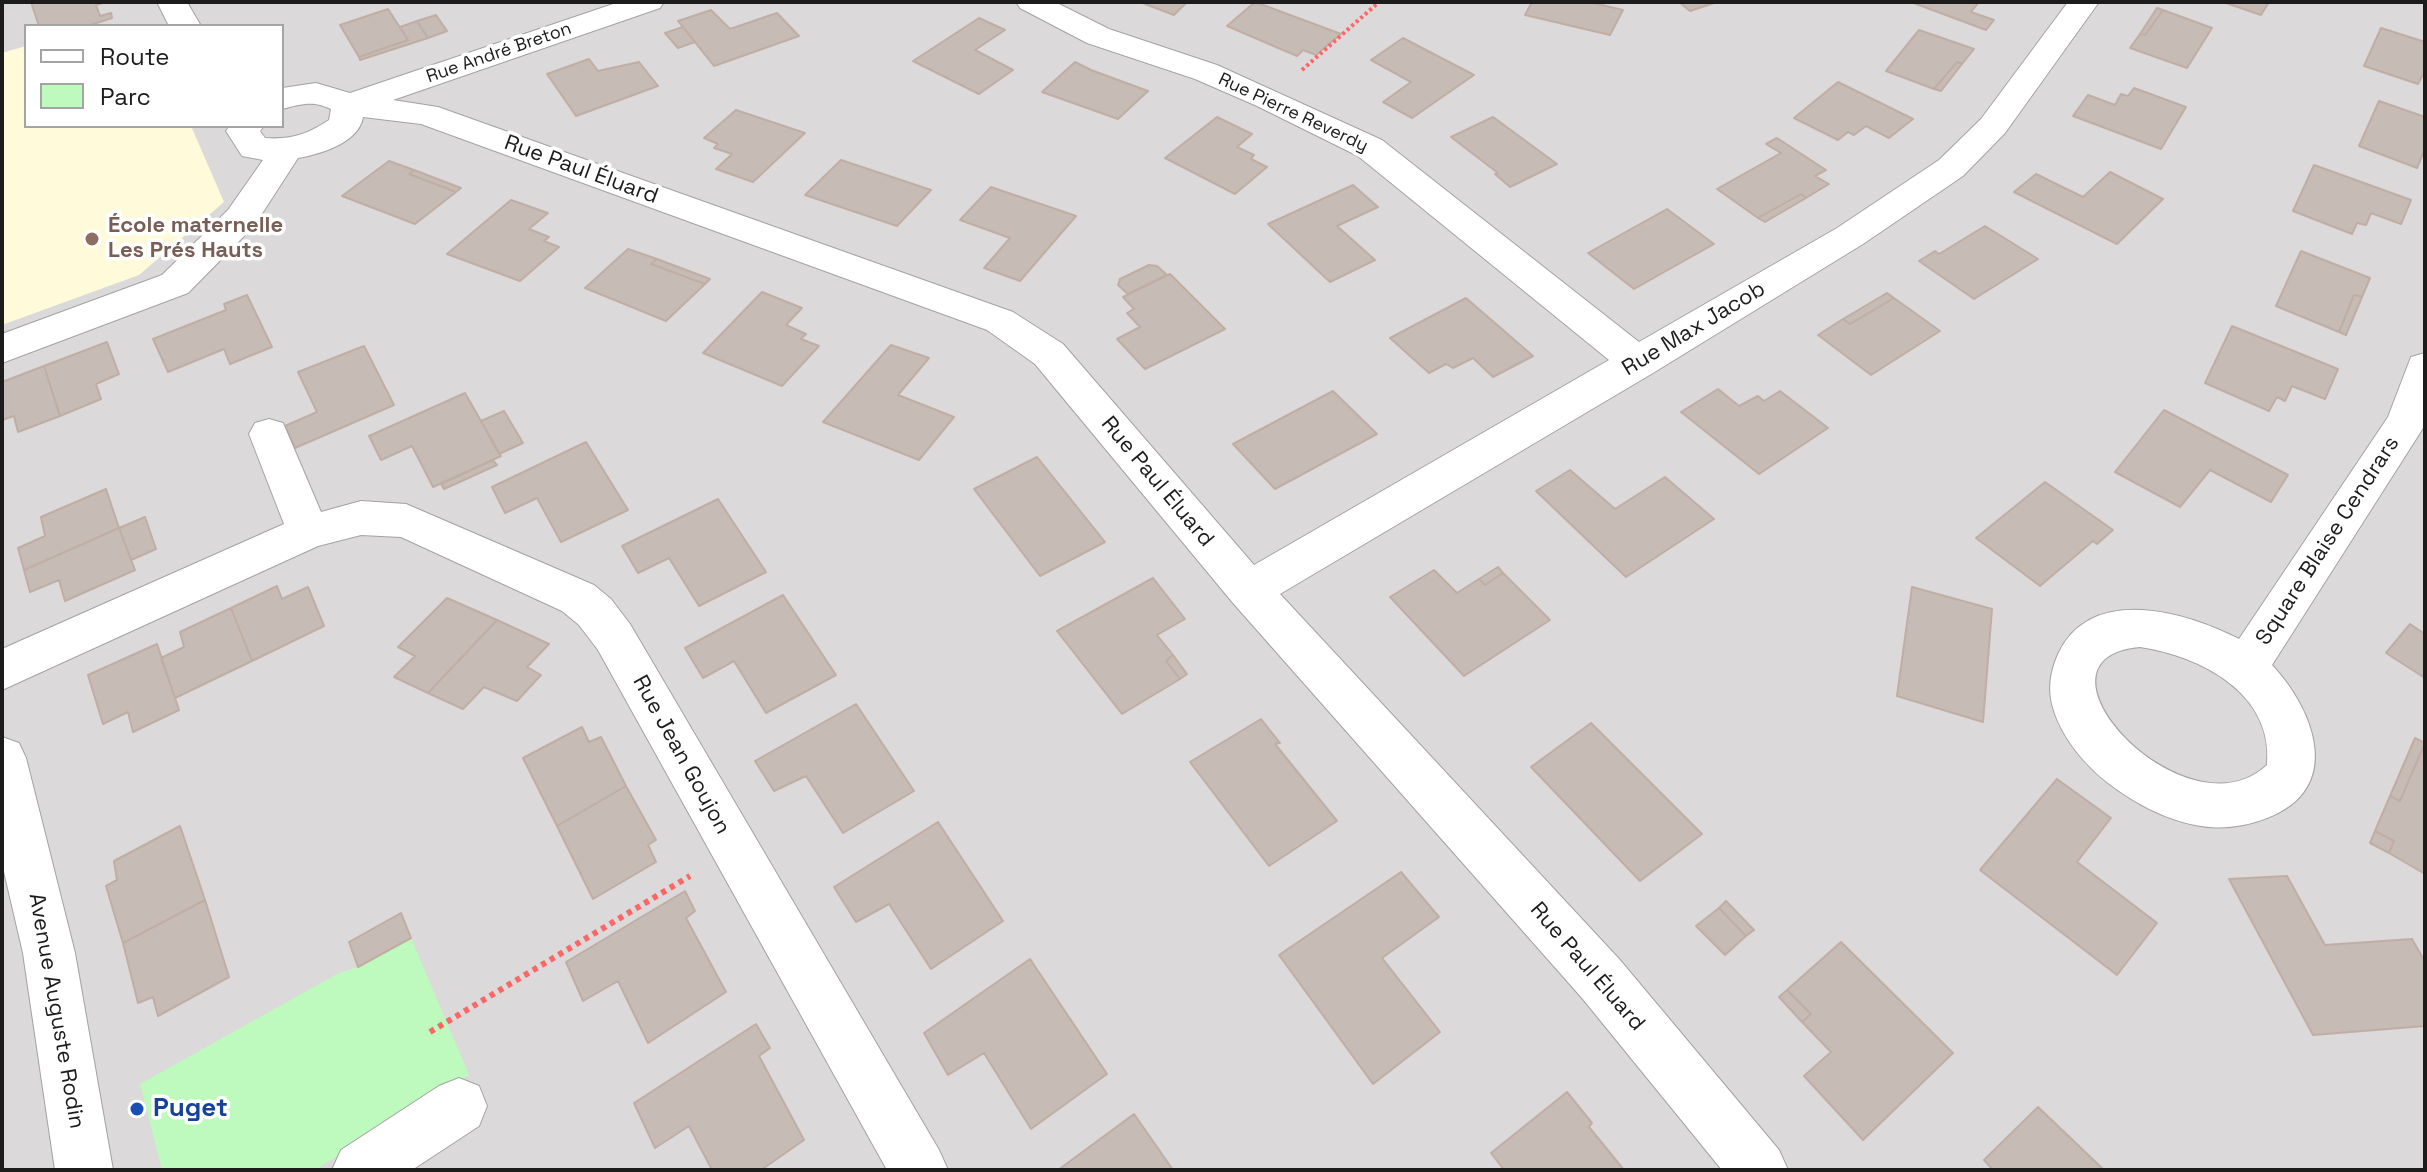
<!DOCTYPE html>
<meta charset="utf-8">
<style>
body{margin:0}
#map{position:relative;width:2427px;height:1172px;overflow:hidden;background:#eee9e2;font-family:"Space Grotesk",sans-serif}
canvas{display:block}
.frame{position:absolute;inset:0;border:4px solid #1c1c1c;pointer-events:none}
.legend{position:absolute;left:24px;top:24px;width:260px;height:104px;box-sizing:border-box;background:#fff;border:2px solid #a4a4a4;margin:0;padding:10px 14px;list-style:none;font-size:24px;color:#1c1c1c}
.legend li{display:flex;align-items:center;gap:16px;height:40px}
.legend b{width:40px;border:2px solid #a4a4a4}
</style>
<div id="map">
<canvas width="2427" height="1172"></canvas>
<div class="frame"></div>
<ul class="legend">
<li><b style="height:10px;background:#fff"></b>Route</li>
<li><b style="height:22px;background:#befabd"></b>Parc</li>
</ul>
</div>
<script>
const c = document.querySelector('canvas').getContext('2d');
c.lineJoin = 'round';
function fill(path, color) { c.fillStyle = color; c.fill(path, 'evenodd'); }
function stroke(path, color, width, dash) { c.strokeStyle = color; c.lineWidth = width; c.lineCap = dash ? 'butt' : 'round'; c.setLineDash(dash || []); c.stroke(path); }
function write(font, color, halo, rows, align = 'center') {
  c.font = font + ' "Space Grotesk",sans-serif'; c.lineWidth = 7; c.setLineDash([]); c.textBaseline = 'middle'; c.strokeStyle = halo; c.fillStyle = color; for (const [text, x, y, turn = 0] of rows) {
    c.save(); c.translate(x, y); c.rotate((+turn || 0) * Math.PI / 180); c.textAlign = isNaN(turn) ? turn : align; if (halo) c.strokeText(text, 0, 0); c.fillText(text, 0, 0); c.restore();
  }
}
fill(new Path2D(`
 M2 2H2425V1170H2ZM26 26H282V126H26Z`), '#dbd9d9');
fill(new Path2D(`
 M26 46V126H191L224 202 139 275 2 325V53Z`), '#fffbda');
fill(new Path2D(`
 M411 938 469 1075 315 1170H162L140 1084 339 973 358 967Z`), '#befabd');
const building = new Path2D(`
 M31 2H106L96 5 100 16 111 13 112 18 87 26H39Z
 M1140 2H1187L1174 15Z
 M1255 2 1341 34 1316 55 1303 50 1297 56 1227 26Z
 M1532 2H1589L1623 10 1610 35 1525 15Z
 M1679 2H1717L1690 11Z
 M1911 2H1979L1971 12 1994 20 1986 30Z
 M2223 2H2269L2261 15Z
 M2157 8 2163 10 2145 35 2140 34Z
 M388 9 408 40 359 57 340 25Z
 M711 10 730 29 777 13 799 36 714 66 678 21Z
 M2163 10 2212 28 2187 68 2130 48 2140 34 2145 35Z
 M436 15 447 31 428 38 417 21Z
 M979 18 1005 30 975 50 1013 70 979 94 913 61Z
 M417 21 428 38 360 60 359 57 408 40 400 27Z
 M683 27 695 42 678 48 665 33Z
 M2381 28 2425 42V77L2422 76 2418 84 2364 66Z
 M1919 30 1974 49 1962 64 1957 62 1934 89 1886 71Z
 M1403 38 1474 75 1412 118 1383 102 1411 82 1371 60Z
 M589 59 598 71 639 62 658 86 576 116 547 74Z
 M1075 62 1091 70 1148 91 1118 119 1042 92Z
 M1957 62 1962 64 1941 91 1934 89Z
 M1838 82 1913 119 1889 138 1866 126 1854 135 1848 132 1838 140 1794 118Z
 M2134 88 2186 107 2161 149 2073 116 2088 95 2115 105 2121 94 2128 96Z
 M2379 101 2425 117V149L2417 168 2359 146Z
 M736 110 805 133 753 182 716 169 732 154 714 148 718 144 704 138Z
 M1217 117 1252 134 1237 147 1254 155 1251 159 1267 167 1235 194 1165 158Z
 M1493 117 1557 164 1510 187 1495 174 1498 173 1451 137Z
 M1777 138 1826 170 1815 176 1829 184 1806 198 1801 194 1758 218 1717 189 1781 153 1766 144Z
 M841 160 931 190 897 226 805 195Z
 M389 161 414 170 409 174 456 192 415 224 342 196Z
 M2314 165 2411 200 2401 224 2371 213 2366 225 2357 223 2352 234 2293 211Z
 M414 170 461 188 456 192 409 174Z
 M2110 172 2163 199 2117 244 2014 192 2036 174 2083 197Z
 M1353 185 1378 207 1337 226 1375 260 1330 282 1268 224Z
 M991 187 1076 216 1020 281 984 268 1010 238 960 220Z
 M1801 194 1806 198 1765 222 1758 218Z
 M511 200 548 213 529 229 549 237 544 241 559 247 520 281 447 254Z
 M1667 209 1714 244 1634 289 1588 253Z
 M1985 226 2038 259 1974 299 1919 261 1935 251 1939 254Z
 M628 249 657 259 651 264 705 284 666 321 585 288Z
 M2301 251 2370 278 2362 297 2354 295 2339 332 2276 306Z
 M657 259 710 279 705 284 651 264Z
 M1149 265 1157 266 1167 275 1128 294 1118 285 1120 279Z
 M1170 274 1225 329 1145 369 1117 339 1140 327 1127 313 1134 309 1123 297Z
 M762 292 802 308 786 325 806 334 801 339 819 346 782 386 703 353Z
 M1887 293 1894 298 1850 324 1843 319Z
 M247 295 272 347 230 364 224 349 168 372 153 339 226 310 224 304Z
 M2354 295 2362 297 2346 335 2339 332Z
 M1466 298 1533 356 1493 377 1473 358 1453 368 1446 364 1429 373 1390 338Z
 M1894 298 1940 331 1871 375 1818 335 1843 319 1850 324Z
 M2232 326 2338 369 2325 399 2292 386 2285 401 2277 397 2269 411 2205 383Z
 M107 342 119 374 96 384 101 399 60 416 44 366Z
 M891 345 929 358 898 395 954 417 919 460 823 422Z
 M364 346 394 405 295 448 285 426 317 412 298 372Z
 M44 366 60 416 18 432 14 416 2 420V382Z
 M1718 389 1739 406 1758 396 1764 401 1780 391 1828 428 1759 474 1681 412Z
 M1333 391 1377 434 1275 489 1233 444Z
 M465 393 501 456 433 487 412 446 381 460 369 436Z
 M2164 410 2288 475 2271 502 2210 470 2180 507 2115 472Z
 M504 411 523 443 499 454 481 421Z
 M586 442 628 510 561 542 537 498 505 513 492 487Z
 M1037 457 1105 542 1040 576 974 489Z
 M493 460 497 465 444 489 441 484Z
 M1570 470 1615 509 1665 477 1714 519 1626 577 1536 491Z
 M2045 482 2113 530 2097 544 2093 541 2040 586 1976 538Z
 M106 489 119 528 24 570 18 548 45 536 41 517Z
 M718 499 766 572 699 606 669 558 638 573 622 546Z
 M145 517 156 549 131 560 119 528Z
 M119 528 135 570 65 601 59 580 30 592 24 570Z
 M1498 567 1503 573 1485 585 1479 579Z
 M1434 570 1457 593 1479 579 1485 585 1503 573 1550 620 1464 676 1390 597Z
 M1153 578 1185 619 1157 635 1173 655 1166 661 1180 679 1122 714 1057 631Z
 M277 586 282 599 308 587 324 626 252 661 231 608Z
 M1912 587 1992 609 1983 722 1897 696Z
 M783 595 836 675 766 713 734 661 703 678 685 648Z
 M447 598 497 620 428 693 394 677 415 656 398 647Z
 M231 608 252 661 175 698 161 658 184 647 180 632Z
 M497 620 549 644 527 667 541 675 517 701 484 687 463 709 428 693Z
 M2410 624 2425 634V678L2386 653Z
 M157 644 179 710 133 732 128 712 103 724 88 675Z
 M1173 655 1187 674 1180 679 1166 661Z
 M856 704 914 791 843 833 806 776 774 791 755 761Z
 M1261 719 1280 743 1275 744 1337 821 1269 866 1190 762Z
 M1591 723 1702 834 1640 881 1531 767Z
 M582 727 589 742 601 737 626 786 557 826 523 758Z
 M2415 738 2425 743 2400 801 2390 796Z
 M2425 743V874L2389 853 2394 841 2375 831 2390 796 2400 801Z
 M2057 779 2111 818 2077 862 2157 923 2117 975 1980 870Z
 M626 786 656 840 648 845 656 862 593 899 557 826Z
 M938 822 1003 921 931 969 889 904 856 922 834 887Z
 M180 826 205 900 123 943 106 886 117 880 114 861Z
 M2375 831 2394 841 2389 853 2370 843Z
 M1401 872 1439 917 1382 958 1440 1032 1373 1084 1279 955Z
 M2287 876 2325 945 2412 939 2425 962V1026L2313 1035 2229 879Z
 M685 891 695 911 686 918 726 992 648 1043 618 981 583 1001 566 962Z
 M205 900 229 977 158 1016 153 997 138 1003 123 943Z
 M1726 901 1754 930 1746 936 1719 908Z
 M1719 908 1746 936 1725 955 1696 926Z
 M401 913 411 938 358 967 349 942Z
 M1841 942 1953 1053 1863 1140 1804 1076 1831 1052 1802 1022 1811 1014 1787 990Z
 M1030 959 1107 1074 1031 1129 984 1053 948 1075 924 1033Z
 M1787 990 1811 1014 1802 1022 1779 997Z
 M756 1024 770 1048 759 1056 804 1140 761 1170H712L689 1126 655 1148 634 1103Z
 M1567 1092 1592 1123 1589 1127 1624 1170H1504L1491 1153Z
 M2038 1107 2104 1170H1993L1984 1160Z
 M1134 1114 1173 1170H1058Z`);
fill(building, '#c6bbb5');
stroke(building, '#c0aea4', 2);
const minor = new Path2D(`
 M157 2H187L201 26H169Z
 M619 2H664L660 8 393 100 438 107 1013 312 1063 344 1254 565 1609 360 1358 156 1257 106 1195 79 1087 43 1020 8 1016 2H1055L1109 29 1217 65 1382 140 1639 342 1837 228 1939 160 1981 119 2068 2H2099L2005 133 1963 176 1863 244 1653 373 1280 594 1620 960 1779 1150 1788 1170H1722L1582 998 1233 603 1035 364 987 330 421 124 363 117C359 143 320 154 298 158L254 226 188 293 2 363V334L162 275 228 210 263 160 242 156 226 131 230 126H264L260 131 265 138C291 140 308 134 329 120L331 109C313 100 301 104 282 109V88L316 83 350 93Z
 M2425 353V425L2272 665C2315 711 2344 789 2267 818 2244 827 2219 830 2195 825 2164 819 2133 802 2108 783 2085 765 2063 739 2054 711 2047 691 2050 671 2059 652 2093 584 2187 612 2239 639L2388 417 2411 357ZM2140 647C2200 656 2274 693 2267 765 2186 841 2014 658 2140 647Z
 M269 419 283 423 321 512 361 501 406 504 594 585 611 599 630 624 939 1150 948 1170H887L598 650 579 625 562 611 401 537 361 535 318 546 2 690V649L284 524 249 434 255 423Z
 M2 737 19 743 26 758 75 953 113 1170H55L23 953 2 863Z
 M459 1078 479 1086 487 1106 479 1126 412 1170H332L341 1150 439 1086Z`);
stroke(minor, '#a3a3a3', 2);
stroke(new Path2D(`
 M1302 70 1379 2`), '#fc6665', 4, [3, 3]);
stroke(new Path2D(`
 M430 1032 690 876`), '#fc6665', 6, [5, 5]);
fill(minor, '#fff');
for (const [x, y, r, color] of [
 [92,239,8,"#8d6e63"],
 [137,1109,8,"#1a4fb4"]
]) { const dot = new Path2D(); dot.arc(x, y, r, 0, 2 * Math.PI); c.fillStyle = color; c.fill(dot); stroke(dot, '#fff', 3); }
write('18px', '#1c1c1c', '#fff', [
 ["Rue André Breton",499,53,-19],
 ["Rue Pierre Reverdy",1293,113,25]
]);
write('22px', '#1c1c1c', '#fff', [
 ["Rue Paul Éluard",581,170,20],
 ["Rue Max Jacob",1694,329,-31],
 ["Rue Paul Éluard",1157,482,50],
 ["Square Blaise Cendrars",2328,541,-57],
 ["Rue Jean Goujon",681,755,61],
 ["Rue Paul Éluard",1587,967,49],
 ["Avenue Auguste Rodin",56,1011,80]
]);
write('bold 22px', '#785e54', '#fff', [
 ["École maternelle",108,226],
 ["Les Prés Hauts",108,251]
], 'left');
write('bold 26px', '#164399', '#fff', [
 ["Puget",153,1109]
], 'left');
</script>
